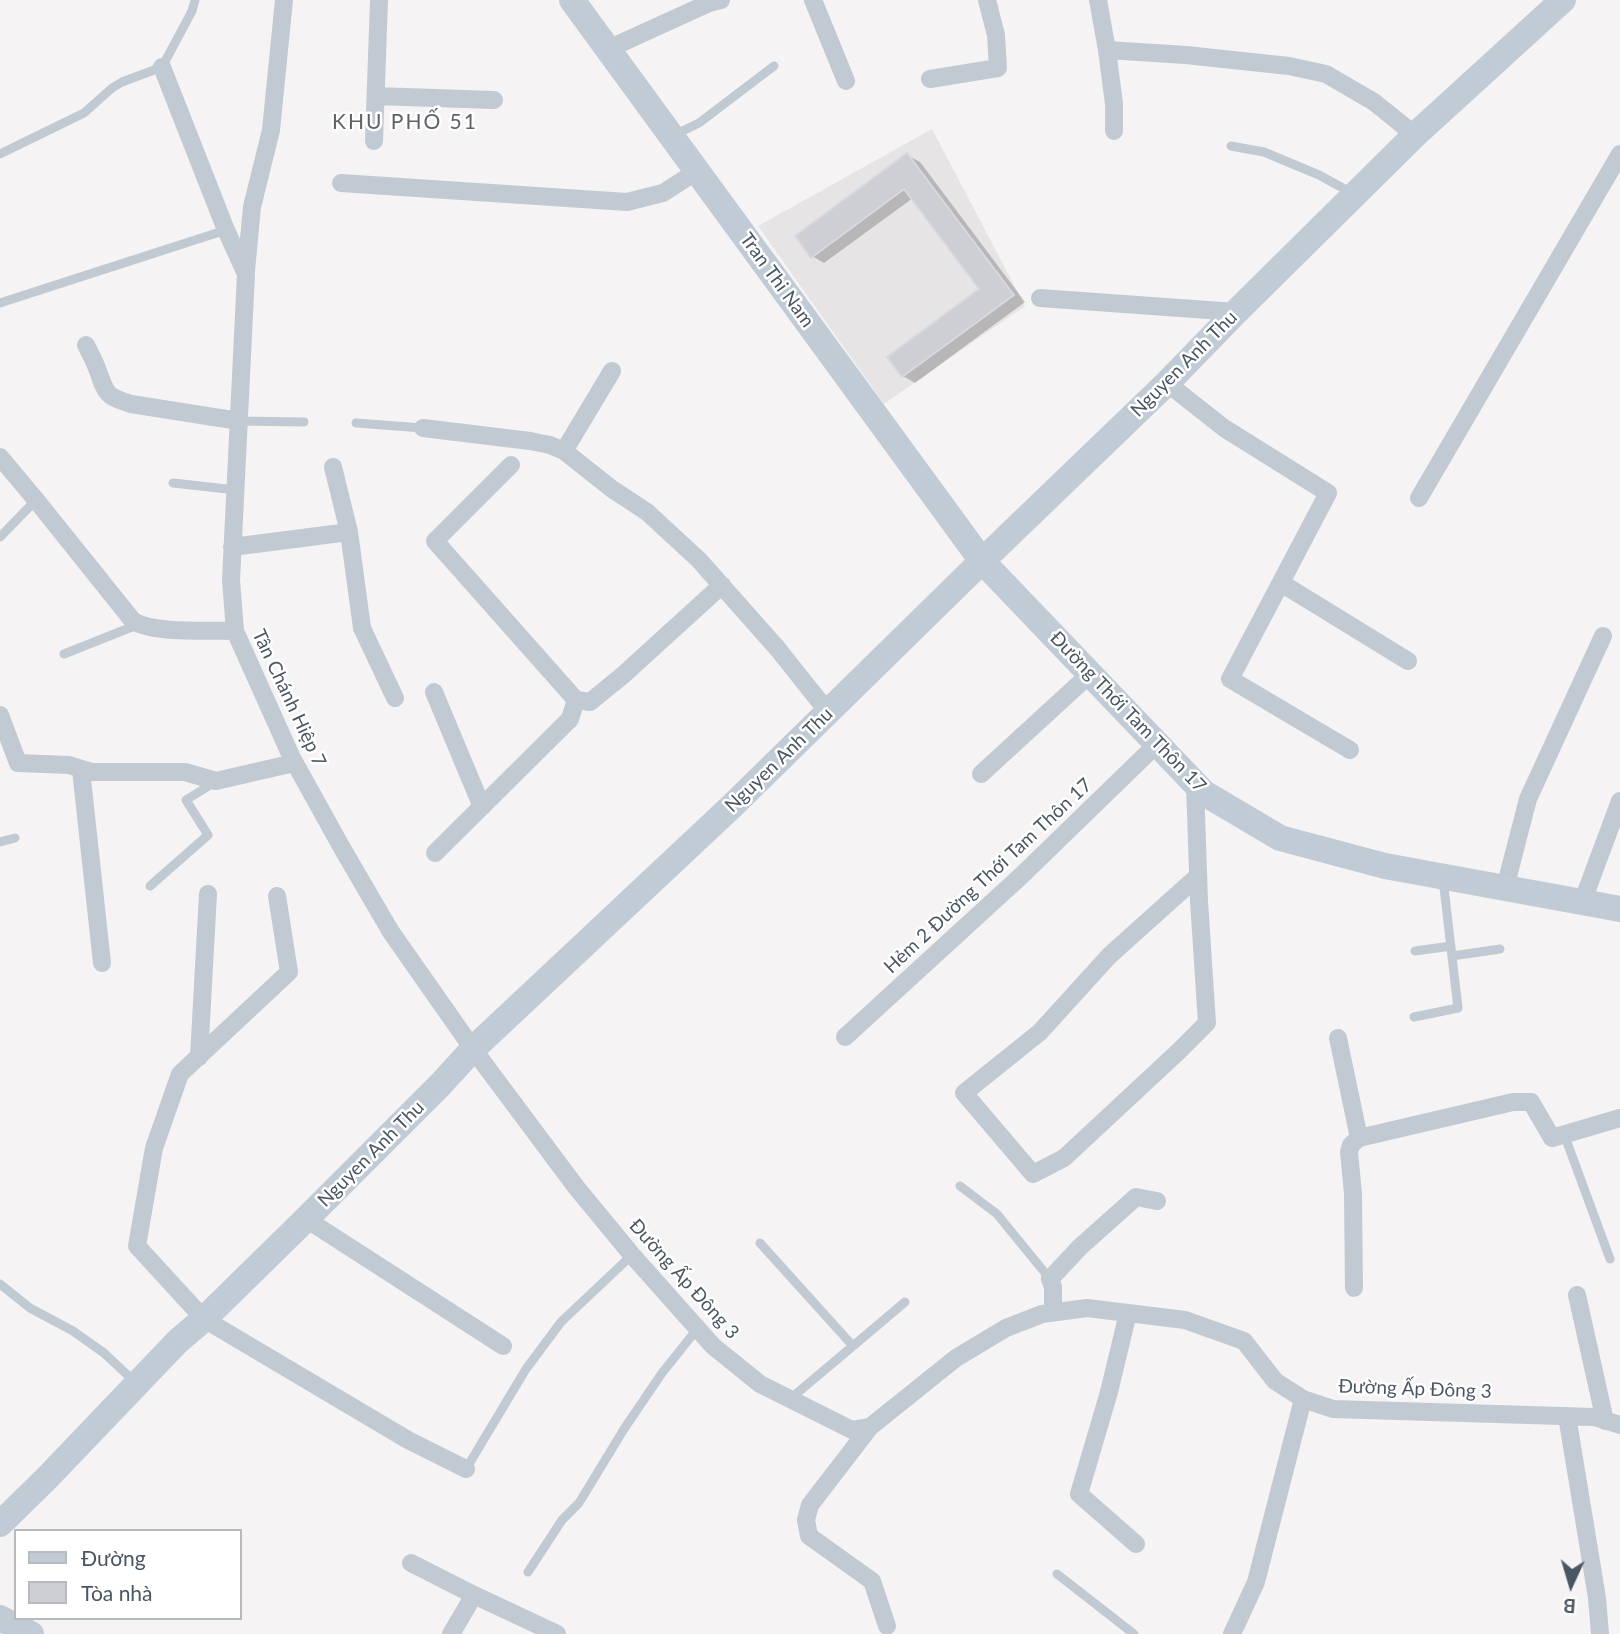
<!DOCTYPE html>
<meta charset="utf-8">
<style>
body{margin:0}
#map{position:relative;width:1620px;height:1634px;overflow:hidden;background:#f5f3f3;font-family:Lato,sans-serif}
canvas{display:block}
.legend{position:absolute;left:14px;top:1529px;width:228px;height:91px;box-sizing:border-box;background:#fff;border:2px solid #b7bbc0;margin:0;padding:9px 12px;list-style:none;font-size:21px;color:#4a5661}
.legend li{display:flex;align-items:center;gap:14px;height:35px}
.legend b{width:35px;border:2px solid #b7bbc0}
.north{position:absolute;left:1536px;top:1550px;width:70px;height:70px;-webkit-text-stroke:5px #fff;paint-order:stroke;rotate:184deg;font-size:19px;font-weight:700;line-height:28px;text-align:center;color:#4a5661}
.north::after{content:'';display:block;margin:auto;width:24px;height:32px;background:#4a5661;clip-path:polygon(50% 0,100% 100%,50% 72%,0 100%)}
</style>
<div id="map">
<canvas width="1620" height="1634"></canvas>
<ul class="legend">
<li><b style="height:9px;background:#c1cbd6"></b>Đường</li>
<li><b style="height:19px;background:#cdcfd5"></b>Tòa nhà</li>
</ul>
<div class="north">B</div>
</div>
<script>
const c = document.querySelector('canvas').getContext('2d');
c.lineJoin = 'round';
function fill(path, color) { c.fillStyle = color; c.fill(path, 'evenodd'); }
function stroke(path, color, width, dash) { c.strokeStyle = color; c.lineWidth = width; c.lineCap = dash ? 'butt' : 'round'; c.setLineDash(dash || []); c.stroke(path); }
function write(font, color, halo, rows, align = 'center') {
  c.font = font + ' Lato,sans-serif'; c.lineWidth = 5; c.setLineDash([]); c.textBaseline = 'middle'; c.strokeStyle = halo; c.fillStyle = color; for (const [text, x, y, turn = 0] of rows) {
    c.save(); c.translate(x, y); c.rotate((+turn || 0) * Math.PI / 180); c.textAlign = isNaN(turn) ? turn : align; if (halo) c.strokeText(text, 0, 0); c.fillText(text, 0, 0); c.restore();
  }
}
fill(new Path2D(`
 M932 129 1025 306 884 404 758 226Z`), '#e6e4e5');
fill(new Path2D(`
 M907 155 920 162 1025 302 915 383 903 376 982 290 913 198 824 263 812 256Z`), '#0003');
const building = new Path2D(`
 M907 153 1014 295 902 377 887 357 979 289 904 189 811 258 795 236Z`);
fill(building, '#cdcfd5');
stroke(building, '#d7d9de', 2);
stroke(new Path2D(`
 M674 135 699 123 774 66
 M1231 146 1264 152 1319 175 1350 192
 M0 154 84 113 112 88 122 82 162 67 192 11 195 0
 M0 303 226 230
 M239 421 304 422
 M356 423 423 428
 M173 483 236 490
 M0 537 36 500
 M64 654 137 625
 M0 842 15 838
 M150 886 208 835 186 800 215 782
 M1415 951 1451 946
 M1452 956 1500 949
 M1414 1017 1458 1008 1443 879
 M1564 1134 1610 1259
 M960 1186 997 1214 1050 1279
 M760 1243 853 1346 790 1399
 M0 1284 30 1308 73 1331 104 1353 136 1383
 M853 1346 905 1302
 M466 1469 526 1369 561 1322 632 1255
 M528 1572 562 1520 579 1503 624 1429 662 1373 698 1328
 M1057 1574 1134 1634`), '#c1cad2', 9);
stroke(new Path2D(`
 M813 0 846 81
 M1098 0 1107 50 1186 55 1289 66 1326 74 1374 102 1415 135
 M608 49 709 3 721 0
 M1107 50 1114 104V131
 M162 67 226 230 246 274 231 580 235 631
 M930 79 998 68 996 35 987 0
 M376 96 494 100
 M374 141 379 0
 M341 183 627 202 663 193 697 171
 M246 271 252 207 271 130 284 0
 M1040 298 1236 312
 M86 345C90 353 95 362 98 371 106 394 106 396 131 404L239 421
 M1167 383 1224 428 1328 493 1230 679 1350 750
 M423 428 530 441 550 445 564 451 612 489 647 512 699 560 777 648 828 712
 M564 451 612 371
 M0 457 36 500 133 621C155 634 208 630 235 631L291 756 342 848 391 932 473 1049 576 1187 632 1255 713 1346 760 1384 852 1430 870 1427 956 1358 1006 1328 1042 1314 1087 1308 1185 1320 1244 1341 1275 1381 1303 1399 1333 1409 1594 1417 1620 1425
 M511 465 435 541 576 700 590 702 622 676 722 585
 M333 467 349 532
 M1419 498 1620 154
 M232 547 349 532 362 628 395 698
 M1281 583 1408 661
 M434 692 482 807
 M0 715 18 763 69 765 92 772H185L216 781 294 763
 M81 770 102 963
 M981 774 1090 674
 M1195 784 1199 901 1207 1023 1179 1051 1064 1158 1033 1174 964 1093 1040 1032 1109 956 1198 876
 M435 853 570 719 576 700
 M1505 888 1528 799 1603 636
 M277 896 289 972 180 1074 154 1148 137 1246 204 1319 408 1440 466 1469
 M1582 903 1620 801
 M845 1037 1021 876 1157 744
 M1338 1038 1359 1138 1513 1102H1531L1552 1138 1620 1118
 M199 1057 208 894
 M306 1219 503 1346
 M1354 1288 1353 1194 1349 1152 1351 1145 1359 1138
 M1577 1295 1605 1421
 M1053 1312V1287L1050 1279 1080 1247 1136 1197 1157 1201
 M1128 1313 1109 1392 1079 1494 1136 1544
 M1567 1416 1597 1598 1600 1634
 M870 1427 810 1505 806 1520 809 1536 872 1581 887 1626
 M411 1563 474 1595 557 1634
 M451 1634 474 1595
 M1232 1634 1256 1582 1303 1399`), '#c1cad2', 18);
stroke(new Path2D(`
 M572 0 982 561 1204 793 1280 838 1385 866 1620 909
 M0 1524 46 1479 178 1341 204 1319 306 1219 440 1085 473 1049 732 806 982 561 1167 383 1236 312 1415 135 1563 0
 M0 1618 31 1634`), '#c1cbd6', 26);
write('19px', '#4a5661', '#fff', [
 ["Tran Thi Nam",777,280,54],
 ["Nguyen Anh Thu",1184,364,-45],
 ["Tân Chánh Hiệp 7",289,698,65],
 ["Đường Thới Tam Thôn 17",1128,712,46],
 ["Nguyen Anh Thu",779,760,-44],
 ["Hẻm 2 Đường Thới Tam Thôn 17",988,876,-43],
 ["Nguyen Anh Thu",371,1154,-45],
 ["Đường Ấp Đông 3",684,1279,48],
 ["Đường Ấp Đông 3",1415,1389,2]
]);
c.letterSpacing = '2px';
write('21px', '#5f6368', '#fff', [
 ["KHU PHỐ 51",405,122]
]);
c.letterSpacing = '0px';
</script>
